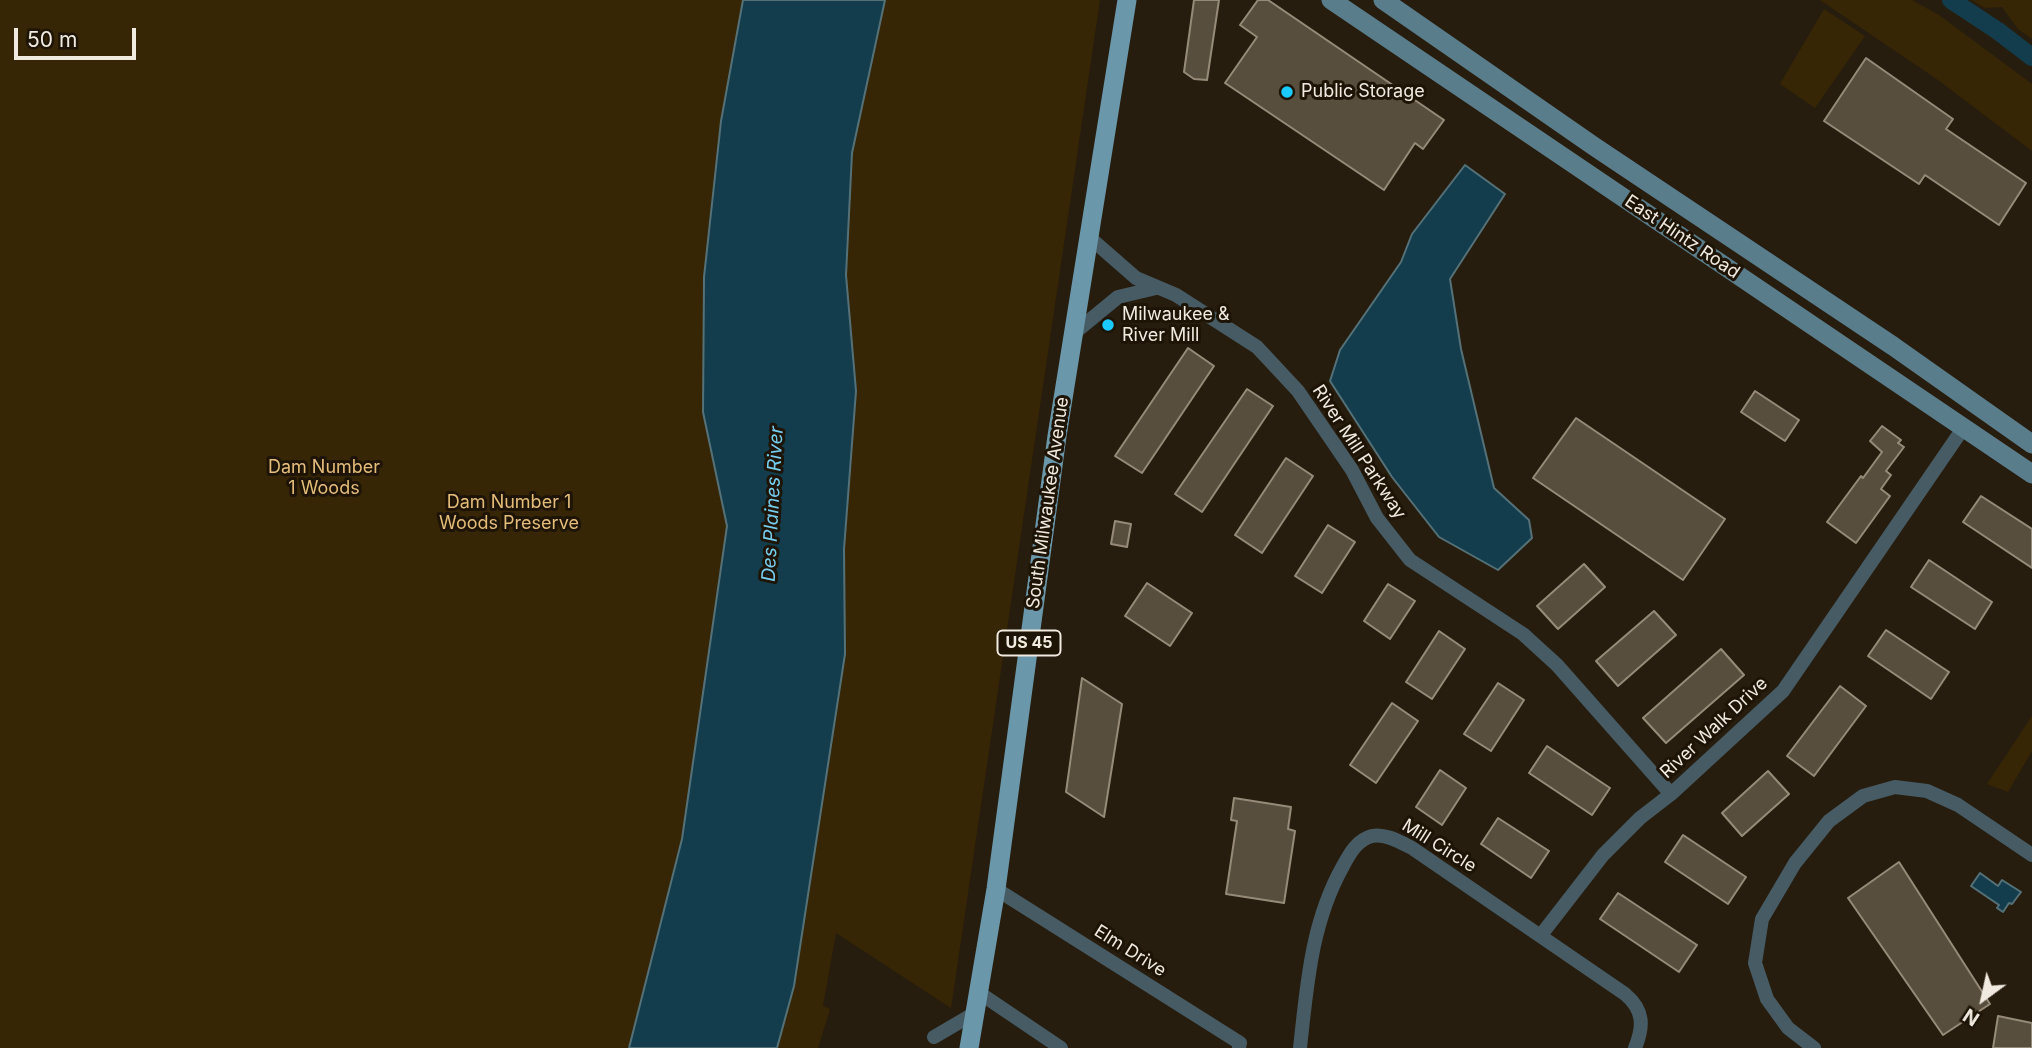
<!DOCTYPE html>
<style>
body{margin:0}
#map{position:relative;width:2032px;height:1048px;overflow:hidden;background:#271d0e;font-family:Inter,sans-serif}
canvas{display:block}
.north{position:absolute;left:1948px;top:964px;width:70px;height:70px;-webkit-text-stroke:5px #1d1405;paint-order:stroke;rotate:213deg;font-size:19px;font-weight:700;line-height:28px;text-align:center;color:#f0eae0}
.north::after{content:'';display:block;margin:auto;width:24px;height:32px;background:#f0eae0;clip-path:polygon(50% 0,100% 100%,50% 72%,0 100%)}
.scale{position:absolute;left:14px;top:28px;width:122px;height:32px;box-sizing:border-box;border:4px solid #f0eae0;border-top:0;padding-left:9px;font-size:21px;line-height:24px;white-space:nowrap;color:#f0eae0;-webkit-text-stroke:5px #1d1405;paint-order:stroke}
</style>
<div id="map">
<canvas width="2032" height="1048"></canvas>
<div class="north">N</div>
<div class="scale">50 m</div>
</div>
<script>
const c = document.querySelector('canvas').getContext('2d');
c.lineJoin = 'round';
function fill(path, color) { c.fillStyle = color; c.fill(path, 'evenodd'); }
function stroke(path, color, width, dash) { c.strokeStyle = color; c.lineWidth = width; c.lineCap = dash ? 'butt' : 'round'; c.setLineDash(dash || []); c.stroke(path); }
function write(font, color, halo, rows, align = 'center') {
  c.font = font + ' Inter,sans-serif'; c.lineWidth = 6; c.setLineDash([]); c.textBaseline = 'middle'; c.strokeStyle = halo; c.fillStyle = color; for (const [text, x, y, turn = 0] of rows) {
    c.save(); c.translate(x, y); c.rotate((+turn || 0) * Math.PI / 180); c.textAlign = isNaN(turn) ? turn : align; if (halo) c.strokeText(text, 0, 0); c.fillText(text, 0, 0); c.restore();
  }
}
fill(new Path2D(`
 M0 0H1100L951 1008 836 933 823 1006 830 1009 818 1048H0Z
 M1820 0H1912L1939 15 2032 84V151L1938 80Z
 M1972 0H2032V39L2018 29 2002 7 1985 8Z
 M1824 9 1865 36 1815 108 1780 84Z
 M2032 716V751L2008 792 1987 784Z`), '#372605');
const water = new Path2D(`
 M743 0H885L852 153 846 275 856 391 844 549 845 654 794 986 777 1048H629L682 839 727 526 703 412 704 277 721 121Z
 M1465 165 1505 194 1450 279 1461 349 1494 488 1529 520 1532 538 1498 570 1439 537 1392 477 1330 381 1340 350 1401 262 1412 234Z
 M1980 873 1998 886 2002 880 2021 892 2012 904 2009 903 2003 912 1997 908 1999 905 1971 886Z`);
fill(water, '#133d4c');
stroke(water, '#557178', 2);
stroke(new Path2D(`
 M1951 0 1998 31 2032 57`), '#133d4c', 18);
const building = new Path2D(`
 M1194 0H1219L1207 80 1194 79 1184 72Z
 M1258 0H1268L1444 120 1423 149 1415 143 1384 190 1225 83 1257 37 1240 25Z
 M1866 58 1953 119 1946 129 2026 183 1999 225 1925 175 1919 184 1824 121Z
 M1188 348 1214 366 1142 473 1115 456Z
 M1247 389 1273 406 1202 512 1175 494Z
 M1755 391 1799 420 1785 441 1741 412Z
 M1576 418 1725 519 1683 580 1533 478Z
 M1882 426 1901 440 1898 443 1904 447 1886 471 1891 475 1881 489 1890 496 1856 543 1827 522 1861 476 1863 478 1882 452 1870 441Z
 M1286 458 1313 476 1262 553 1235 535Z
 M1981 496 2032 529V568L1963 522Z
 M1115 521 1131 524 1127 547 1111 544Z
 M1328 525 1355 542 1322 593 1295 576Z
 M1929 560 1992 602 1975 629 1911 587Z
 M1584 564 1605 587 1558 629 1537 606Z
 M1147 583 1192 613 1170 646 1125 616Z
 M1388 584 1415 601 1390 639 1364 621Z
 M1654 611 1676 635 1618 686 1596 661Z
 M1886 630 1949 672 1931 699 1868 656Z
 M1439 631 1465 649 1432 699 1406 682Z
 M1721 649 1744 675 1666 743 1643 718Z
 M1082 678 1122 704 1104 817 1066 792Z
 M1498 683 1524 700 1491 751 1464 734Z
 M1840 686 1866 706 1814 776 1787 756Z
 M1392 703 1418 721 1376 783 1350 765Z
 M1547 746 1610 788 1592 815 1529 773Z
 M1440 770 1466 788 1442 825 1416 807Z
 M1768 771 1789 794 1742 836 1722 813Z
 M1234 798 1291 807 1288 829 1295 831 1284 903 1226 894 1237 821 1231 820Z
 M1498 818 1549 851 1531 878 1481 844Z
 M1683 835 1746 877 1728 904 1665 862Z
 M1899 862 1990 1004 1943 1035 1848 898Z
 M1618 893 1697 945 1679 972 1600 919Z
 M1998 1016 2032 1023V1048H1993Z`);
fill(building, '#584e3d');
stroke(building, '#968b78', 2);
stroke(new Path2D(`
 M1089 237 1136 278 1176 295 1257 347 1298 391 1352 470 1377 518 1410 560 1523 634 1557 665 1671 794
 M1073 334 1118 297 1156 288
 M996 889 1240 1043 1239 1048
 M1541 935 1603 855 1640 818 1671 794 1783 691 1964 427
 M978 992 1061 1048
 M934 1037 975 1013
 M1300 1048C1307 985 1311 923 1343 866 1350 853 1357 840 1372 836 1385 833 1400 842 1412 848L1625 994C1644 1010 1644 1026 1635 1048
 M1814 1048 1788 1028 1767 999 1755 963 1762 919 1795 863 1829 821 1863 796 1895 787 1927 791 1958 805 2032 855`), '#465b64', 14);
stroke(new Path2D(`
 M1331 0 2032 474
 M1383 0 1595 147 1893 346 2032 444`), '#5a7d8b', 19);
stroke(new Path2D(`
 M969 1048 996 889 1057 436 1127 0`), '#6a97aa', 19);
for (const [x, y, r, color] of [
 [1287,92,7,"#1bcafc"],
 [1108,325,7,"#1bcafc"]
]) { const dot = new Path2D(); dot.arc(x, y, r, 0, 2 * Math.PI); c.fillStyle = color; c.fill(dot); stroke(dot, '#1d1405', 2.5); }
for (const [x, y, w] of [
 [1029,643,63]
]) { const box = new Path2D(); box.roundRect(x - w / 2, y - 12.5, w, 25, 5); c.fillStyle = '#1d1405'; c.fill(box); stroke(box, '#f0eae0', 2); }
write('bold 16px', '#f0eae0', null, [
 ["US 45",1029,643]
]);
write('18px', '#f0eae0', '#1d1405', [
 ["Public Storage",1301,92],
 ["Milwaukee &",1122,315],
 ["River Mill",1122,336]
], 'left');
write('18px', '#f0eae0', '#1d1405', [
 ["East Hintz Road",1682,237,34],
 ["River Mill Parkway",1359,452,57],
 ["South Milwaukee Avenue",1048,503,-82],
 ["River Walk Drive",1714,728,-43],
 ["Mill Circle",1439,846,32],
 ["Elm Drive",1130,951,32]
]);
write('18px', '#e5bd7a', '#1d1405', [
 ["Dam Number",324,468],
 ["1 Woods",324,489],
 ["Dam Number 1",509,503],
 ["Woods Preserve",509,524]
]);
write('italic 19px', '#76cdee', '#1d1405', [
 ["Des Plaines River",773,504,-87]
]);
</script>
